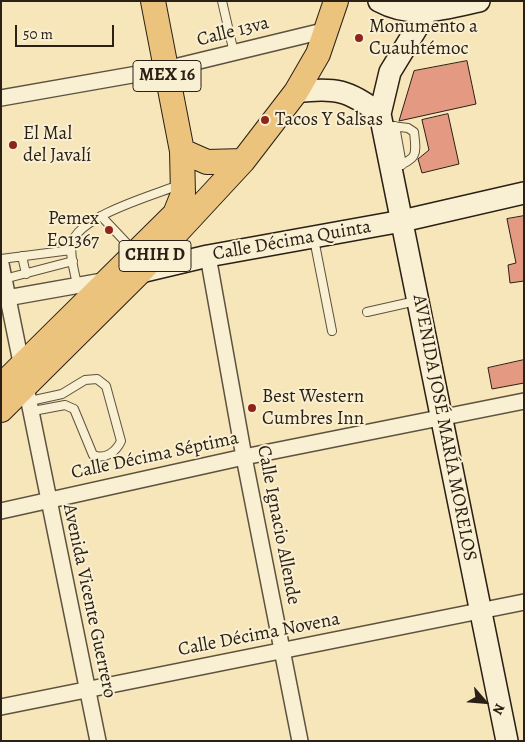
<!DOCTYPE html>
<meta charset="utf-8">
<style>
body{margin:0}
#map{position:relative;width:525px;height:742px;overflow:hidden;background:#f6e6b9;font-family:Alegreya,serif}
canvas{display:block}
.frame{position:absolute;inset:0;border:2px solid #2a2015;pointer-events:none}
.north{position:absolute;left:460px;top:677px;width:50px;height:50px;-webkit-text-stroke:4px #f9efd2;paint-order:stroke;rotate:117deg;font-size:14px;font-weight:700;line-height:20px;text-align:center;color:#2a2015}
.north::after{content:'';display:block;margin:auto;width:18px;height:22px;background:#2a2015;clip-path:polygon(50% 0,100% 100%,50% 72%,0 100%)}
.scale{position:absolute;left:15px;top:25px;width:99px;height:22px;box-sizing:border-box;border:2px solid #2a2015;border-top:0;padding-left:6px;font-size:15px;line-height:18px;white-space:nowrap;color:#2a2015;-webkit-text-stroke:4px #f9efd2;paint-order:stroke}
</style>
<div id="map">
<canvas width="525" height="742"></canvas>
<div class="frame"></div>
<div class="north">N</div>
<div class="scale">50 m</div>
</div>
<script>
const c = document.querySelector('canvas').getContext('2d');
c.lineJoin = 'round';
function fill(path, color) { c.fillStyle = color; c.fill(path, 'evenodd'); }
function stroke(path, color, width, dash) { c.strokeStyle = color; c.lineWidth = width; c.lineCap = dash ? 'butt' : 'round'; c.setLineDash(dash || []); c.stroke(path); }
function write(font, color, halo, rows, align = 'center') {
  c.font = font + ' Alegreya,serif'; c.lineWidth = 4; c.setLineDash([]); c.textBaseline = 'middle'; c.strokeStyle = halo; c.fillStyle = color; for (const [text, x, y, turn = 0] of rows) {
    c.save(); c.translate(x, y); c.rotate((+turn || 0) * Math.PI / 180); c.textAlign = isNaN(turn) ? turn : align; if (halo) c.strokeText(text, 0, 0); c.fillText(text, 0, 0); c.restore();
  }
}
const building = new Path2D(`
 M467 61 476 104 399 121 414 71Z
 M448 114 459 164 422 173 418 159 429 150 422 120Z
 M524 216V281L510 283 508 265 516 263 507 219Z
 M524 360V383L492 389 488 368Z`);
fill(building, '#e49a82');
stroke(building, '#2a2015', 1);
const lane = new Path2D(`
 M222 1 234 53
 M384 125 408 128 414 132C417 157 417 158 393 168
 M395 126 402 165
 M101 216 134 251
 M314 239 332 331
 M22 256 26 274
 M1 259 71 250
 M4 279 73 261
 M77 285C75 272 69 256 72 243 79 216 154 195 179 185
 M367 312 416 301
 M30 401 62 394 85 380 97 379 106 386 121 441C116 452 105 460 93 455L74 409 65 405 33 411`);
const street = new Path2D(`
 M1 98 166 69 327 30
 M208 256 244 457 300 741
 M1 264 98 741
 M1 299 108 280
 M1 511 244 457 524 401
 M1 707 524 602`);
const secondary = new Path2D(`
 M379 1C412 19 444 9 479 1
 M426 13 390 72 380 114 507 741
 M296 92C335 87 349 90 380 114
 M132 274 208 256 402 221 524 193`);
const primary = new Path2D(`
 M182 151 207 162 243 161
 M1 386 175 214 183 194 182 151 153 1
 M1 410 141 271 243 161 296 92 318 54 336 1`);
stroke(lane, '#5d523e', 10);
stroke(street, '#5d523e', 18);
stroke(secondary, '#2a2015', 24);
stroke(primary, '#2a2015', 26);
stroke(lane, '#f9efd2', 8);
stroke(street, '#f9efd2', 15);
stroke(secondary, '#f9efd2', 21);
stroke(primary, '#ebc37c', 24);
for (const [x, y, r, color] of [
 [359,38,5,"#8f2418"],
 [265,120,5,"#8f2418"],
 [13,145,5,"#8f2418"],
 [109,230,5,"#8f2418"],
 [252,408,5,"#8f2418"]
]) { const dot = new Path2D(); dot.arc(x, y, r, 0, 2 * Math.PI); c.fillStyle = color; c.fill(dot); stroke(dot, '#f9efd2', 2); }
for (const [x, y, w] of [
 [167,76,68],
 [155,256,72]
]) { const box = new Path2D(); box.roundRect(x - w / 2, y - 15.5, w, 31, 4); c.fillStyle = '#f9efd2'; c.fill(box); stroke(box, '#2a2015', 1); }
write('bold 18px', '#2a2015', null, [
 ["MEX 16",167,76],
 ["CHIH D",155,256]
]);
write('19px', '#2a2015', '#f9efd2', [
 ["Monumento a",369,27],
 ["Cuauhtémoc",369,49],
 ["Tacos Y Salsas",275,120],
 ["El Mal",23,134],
 ["del Javalí",23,156],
 ["Pemex",99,219,"right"],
 ["E01367",99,241,"right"],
 ["Best Western",262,397],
 ["Cumbres Inn",262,419]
], 'left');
write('19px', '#2a2015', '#f9efd2', [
 ["Calle 13va",233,32,-14],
 ["Calle Décima Quinta",292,241,-10],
 ["AVENIDA JOSÉ MARÍA MORELOS",444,428,79],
 ["Calle Décima Séptima",155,456,-12],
 ["Calle Ignacio Allende",278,525,79],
 ["Avenida Vicente Guerrero",89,601,78],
 ["Calle Décima Novena",259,635,-11]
]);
</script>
